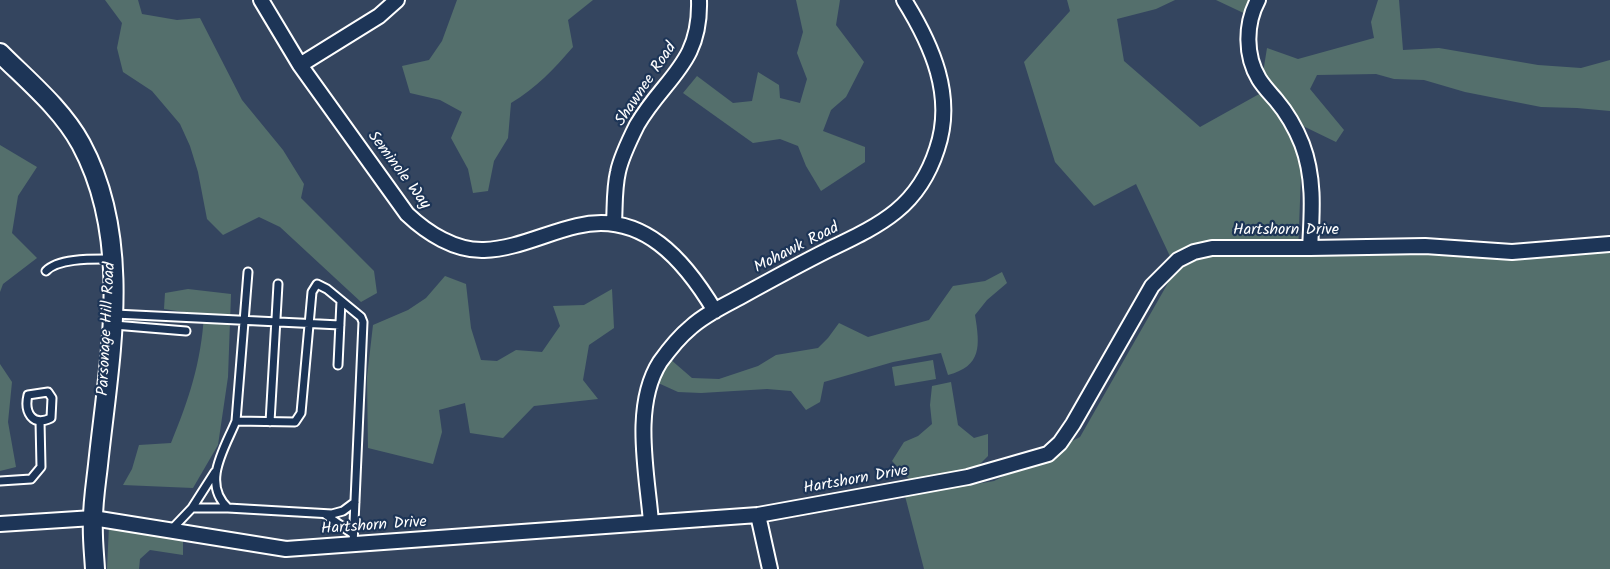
<!DOCTYPE html>
<style>
body{margin:0}
canvas{display:block;background:#34455f}
</style>
<canvas width="1610" height="569"></canvas>
<script>
const c = document.querySelector('canvas').getContext('2d');
c.lineJoin = 'round';
function fill(path, color) { c.fillStyle = color; c.fill(path, 'evenodd'); }
function stroke(path, color, width, dash) { c.strokeStyle = color; c.lineWidth = width; c.lineCap = dash ? 'butt' : 'round'; c.setLineDash(dash || []); c.stroke(path); }
function write(font, color, halo, rows, align = 'center') {
  c.font = font + ' Kalam,sans-serif'; c.lineWidth = 4.5; c.setLineDash([]); c.textBaseline = 'middle'; c.strokeStyle = halo; c.fillStyle = color; for (const [text, x, y, turn = 0] of rows) {
    c.save(); c.translate(x, y); c.rotate((+turn || 0) * Math.PI / 180); c.textAlign = isNaN(turn) ? turn : align; if (halo) c.strokeText(text, 0, 0); c.fillText(text, 0, 0); c.restore();
  }
}
fill(new Path2D(`
 M105 0H138L142 14 177 20 200 18 242 100 283 150 304 184 301 198 374 271 377 293 361 302 280 227 259 217 223 235 207 219 198 172 190 146 180 124 152 91 123 72 117 48 122 23Z
 M457 0H593L568 20 573 47C554 69 536 88 511 103L508 138 494 161 488 191 473 193 468 169 451 138 462 112 440 100 410 93 402 66 429 60 442 41Z
 M796 0H840L836 25 864 62 846 97 831 110 823 131 865 147V162L821 191 806 166 798 146 780 139 753 143 683 93 697 76 733 103 752 101 758 72 779 85 780 98 800 103 807 79 797 53 803 32Z
 M1067 0H1175L1156 9 1117 19 1124 61 1200 127 1261 93 1302 149 1298 253 1610 241V569H924L905 496 994 481 1080 437 1176 269 1136 184 1094 206 1055 162 1024 62 1070 11Z
 M1216 0H1265L1252 17Z
 M1378 0H1399L1403 50 1439 48 1538 65 1581 68 1610 60V111L1577 108 1541 107 1465 92 1424 80 1394 79 1376 74 1317 75 1310 89 1344 130 1336 142 1303 126 1263 73 1267 48 1298 59 1374 38 1371 22Z
 M0 145 37 167 18 196 12 233 37 258 3 284 0 292Z
 M1002 272 1007 283 987 300 975 315C980 346 982 366 948 375L941 353 893 362 824 382 820 402 806 410 791 391 767 389 701 393 678 392 656 382 670 359 692 378 719 379 758 366 776 355 818 348 828 338 839 323 868 337 929 320 953 286 985 281Z
 M445 276 466 284 471 328 481 360 497 361 516 350 542 352 560 326 553 306 584 305 612 289 614 328 589 345 583 380 598 399 534 406 503 438 470 433 465 403 439 410 442 432 433 464 368 448 367 377 373 325 408 310 426 298Z
 M188 289 231 294 228 377 218 445 193 488 123 485 132 469 139 445 171 443C189 399 201 363 204 315L164 309 165 293Z
 M933 360 936 379 895 386 892 367Z
 M0 364 12 382 8 422 16 467 0 471Z
 M951 382 958 425 974 438 988 434V456L971 473 909 479 892 461 904 442 918 436 932 424 930 405 932 386Z
 M109 526 183 536V555L150 550 140 559 139 569H107Z`), '#546f6c');
const lane = new Path2D(`
 M46 271C58 258 93 259 110 259
 M248 272 236 421 295 422 301 413 312 292 317 284 327 289 361 317 363 322 353 545
 M115 314 340 325
 M114 325 186 331
 M338 365 341 301
 M48 392 52 398 51 418C32 427 24 412 28 395Z
 M236 421C225 448 201 483 228 508L332 514 343 511 355 502
 M270 422 278 284
 M215 472 192 508H228
 M0 481 31 479 41 467 40 421
 M326 515 353 534
 M171 530 192 508`);
const street = new Path2D(`
 M261 0 300 65 407 214C427 233 455 251 484 250 516 249 546 233 577 226 643 210 685 261 715 311
 M1258 0C1245 24 1245 56 1259 79 1264 87 1270 93 1276 100 1287 113 1296 129 1302 144 1315 178 1312 213 1310 248
 M300 65 379 16 397 0
 M614 223C615 207 614 189 618 172 621 157 630 139 637 125 665 77 701 64 699 0
 M758 515 770 569
 M651 522C647 473 632 406 660 362 668 351 679 337 690 328 704 315 723 306 740 297 769 281 798 265 828 250 880 225 918 208 937 149 955 96 932 45 904 0
 M0 524 93 518 286 549 758 515 968 477 1048 454 1060 443 1073 424 1152 286 1178 260 1194 252 1212 248H1310L1425 246 1512 252 1610 244`);
const secondary = new Path2D(`
 M0 53C28 81 62 109 81 144 134 242 109 360 98 465 96 483 93 501 93 519 92 536 94 552 95 569`);
stroke(lane, '#fff', 11);
stroke(street, '#fff', 18);
stroke(secondary, '#fff', 22);
stroke(lane, '#1d3557', 7);
stroke(street, '#1d3557', 14);
stroke(secondary, '#1d3557', 18);
write('16px', '#fff', '#1d3557', [
 ["Shawnee Road",647,85,-56],
 ["Seminole Way",398,171,53],
 ["Hartshorn Drive",1286,231],
 ["Mohawk Road",797,249,-27],
 ["Parsonage Hill Road",108,329,-87],
 ["Hartshorn Drive",856,481,-10],
 ["Hartshorn Drive",374,527,-4]
]);
</script>
